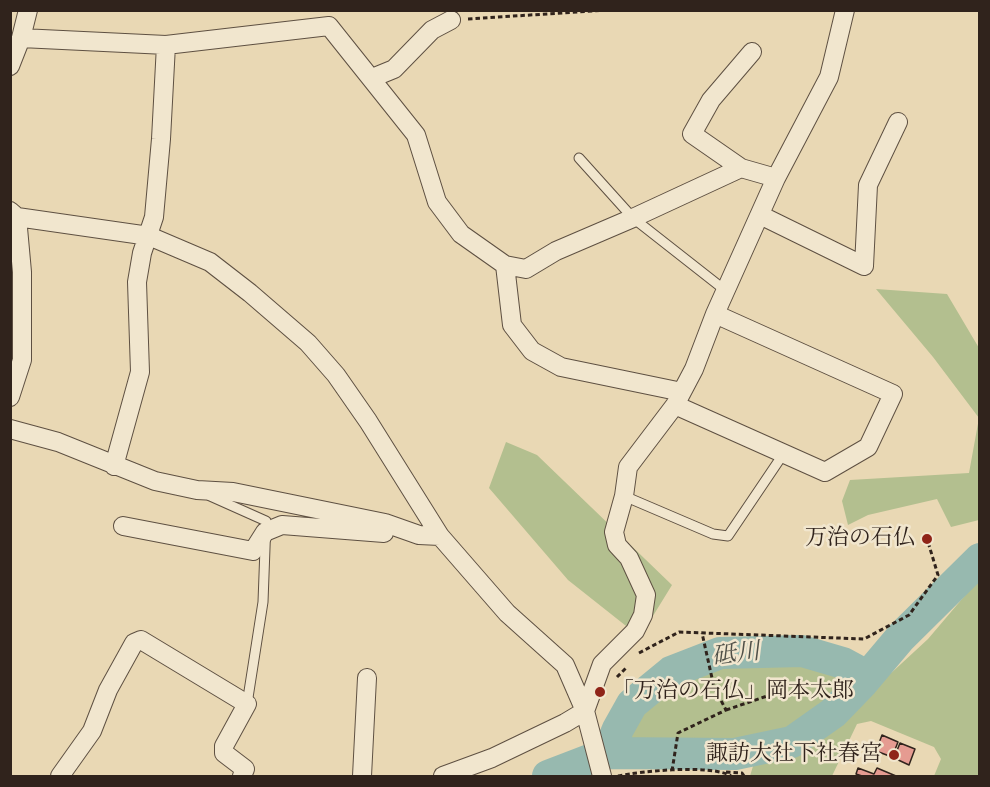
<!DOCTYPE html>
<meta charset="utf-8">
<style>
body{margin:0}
#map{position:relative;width:990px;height:787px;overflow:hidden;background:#e9d8b4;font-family:"IM FELL Double Pica",serif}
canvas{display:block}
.frame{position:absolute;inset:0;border:12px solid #30231c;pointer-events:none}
</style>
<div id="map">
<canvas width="990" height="787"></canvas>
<div class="frame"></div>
</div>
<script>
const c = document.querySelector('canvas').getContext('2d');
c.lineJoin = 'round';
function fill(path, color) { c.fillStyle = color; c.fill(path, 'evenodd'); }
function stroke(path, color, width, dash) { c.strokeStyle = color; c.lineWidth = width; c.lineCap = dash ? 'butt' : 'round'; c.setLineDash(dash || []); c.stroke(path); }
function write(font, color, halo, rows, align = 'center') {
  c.font = font + ' "IM FELL Double Pica","Noto Serif JP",serif'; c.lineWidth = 5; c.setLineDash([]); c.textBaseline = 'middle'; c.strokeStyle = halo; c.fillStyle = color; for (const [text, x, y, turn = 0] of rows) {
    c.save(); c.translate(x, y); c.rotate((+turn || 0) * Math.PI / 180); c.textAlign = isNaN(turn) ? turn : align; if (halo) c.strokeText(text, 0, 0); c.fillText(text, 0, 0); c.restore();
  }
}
fill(new Path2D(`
 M876 289 947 294 979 348V520L951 527 937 499 868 515 848 525 842 501 850 480 969 473 979 418 933 357Z
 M506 442 537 455 672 585 640 637 568 580 489 488Z
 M979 579V776H934L941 759 934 747 871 721 857 724 832 776H750L754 763 763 756 786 751 836 724 928 639Z
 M743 660C767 660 863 656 832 702 822 716 806 731 791 738 784 741 775 742 768 743 725 752 680 746 636 744L623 747 657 689 668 679 723 662Z`), '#b3bf8f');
stroke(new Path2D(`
 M608 753 618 729 632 704 671 672 720 653 802 651 843 663 867 676
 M548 776 608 753 735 754 792 742 833 713 863 682 901 637 980 559`), '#97b9af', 32);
const building = new Path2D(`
 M882 735 898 742 892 757 876 751Z
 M900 743 915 749 909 765 894 758Z
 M858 768 874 774 877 768 896 776H862L856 774Z`);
fill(building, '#e59b91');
stroke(building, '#30231c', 1.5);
const lane = new Path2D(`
 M579 158 633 218 726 291
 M210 496 266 521 263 602 247 704
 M624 496 713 534 728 536 784 453`);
const street = new Path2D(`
 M21 38 166 45 329 26 416 135 437 202 461 234 505 265 526 269 556 251 633 218 741 168
 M752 52 711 100 692 134 741 168 776 178
 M10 66 21 38 28 10
 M372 78 394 69 432 30 451 20
 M10 211 17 217 149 236 210 262 250 293 308 343 336 375 368 421 440 536 507 613 565 665 585 711 602 776
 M760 215 864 266 868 185 898 122
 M505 265 512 325 532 351 561 367 682 392
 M10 397 22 360V272L17 217
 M675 405 825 472 868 447 893 394 715 314
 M10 429 58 442 155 481 197 490 233 492 385 523 419 535 440 536
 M114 466 140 372 137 282 142 253 154 217 161 139 166 45
 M123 526 253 551 265 532 282 525 384 533
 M60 776 92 731 108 690 134 643 141 640 247 704 224 746V753L245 769 242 776
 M362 776 367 678
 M443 776 492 758 565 723 585 711 602 664 635 631 643 615 646 595 629 558 617 545 614 532 624 496 628 467 675 405 694 369 715 314 776 178 829 77 845 10`);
stroke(lane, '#5e5042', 11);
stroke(street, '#5e5042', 20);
stroke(new Path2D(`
 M705 10H711
 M468 19 608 10
 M639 653 679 632 864 639 909 615 938 575 928 542
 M617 677 627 667
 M726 710 779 692
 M672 771 678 733 726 710 714 687 702 633
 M726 772 742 773 744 776
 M618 776C643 771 711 764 731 776`), '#30231c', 3, [4.5, 3]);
stroke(lane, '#f1e6ce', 9);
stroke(street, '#f1e6ce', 18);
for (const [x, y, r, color] of [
 [927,539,6,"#8f2418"],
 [600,692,6,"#8f2418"],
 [894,755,6,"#8f2418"]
]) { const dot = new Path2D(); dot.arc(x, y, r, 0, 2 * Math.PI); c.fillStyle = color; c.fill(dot); stroke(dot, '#f1e6ce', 2); }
write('22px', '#30231c', '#f1e6ce', [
 ["万治の石仏",915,539],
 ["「万治の石仏」岡本太郎",612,692,"left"],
 ["諏訪大社下社春宮",882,755]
], 'right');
write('italic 24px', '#4f5048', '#f1e6ce', [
 ["砥川",736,656,-7]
]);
</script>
